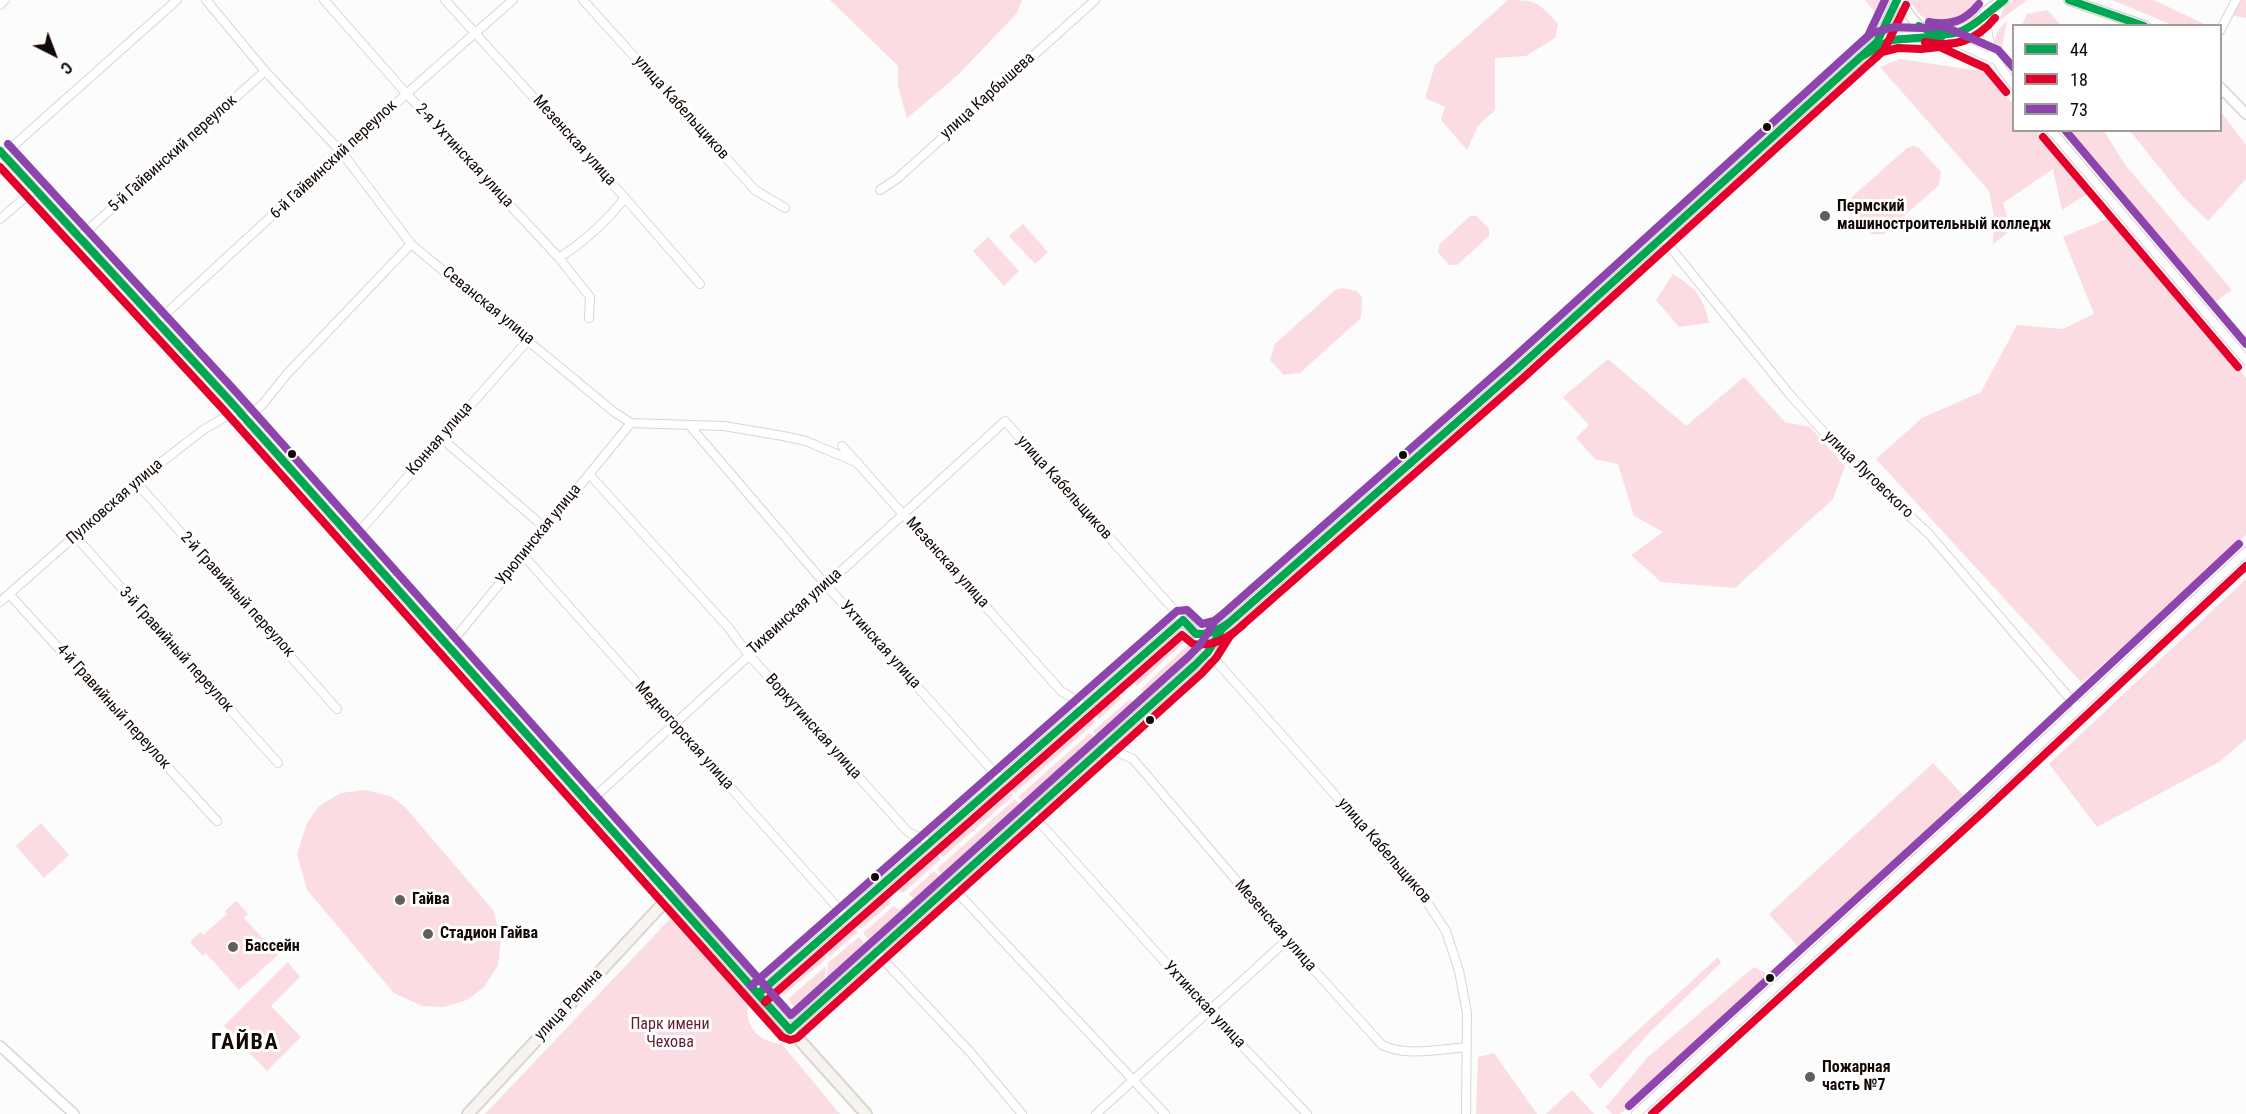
<!DOCTYPE html>
<meta charset="utf-8">
<style>
body{margin:0}
#map{position:relative;width:2246px;height:1114px;overflow:hidden;background:#fcfcfc;font-family:"Roboto Condensed",sans-serif}
canvas{display:block}
.legend{position:absolute;left:2012px;top:24px;width:210px;height:108px;box-sizing:border-box;background:#fff;border:2px solid #a09d9b;margin:0;padding:8px 10px;list-style:none;font-size:18px;color:#120904}
.legend li{display:flex;align-items:center;gap:12px;height:30px}
.legend b{width:30px;border:2px solid #a09d9b}
.north{position:absolute;left:24px;top:24px;width:60px;height:60px;-webkit-text-stroke:4px #fff;paint-order:stroke;rotate:138deg;font-size:16px;font-weight:700;line-height:24px;text-align:center;color:#120904}
.north::after{content:'';display:block;margin:auto;width:21px;height:27px;background:#120904;clip-path:polygon(50% 0,100% 100%,50% 72%,0 100%)}
</style>
<div id="map">
<canvas width="2246" height="1114"></canvas>
<ul class="legend">
<li><b style="height:8px;background:#00a651"></b>44</li>
<li><b style="height:8px;background:#e4002b"></b>18</li>
<li><b style="height:8px;background:#8e44ad"></b>73</li>
</ul>
<div class="north">С</div>
</div>
<script>
const c = document.querySelector('canvas').getContext('2d');
c.lineJoin = 'round';
function fill(path, color) { c.fillStyle = color; c.fill(path, 'evenodd'); }
function stroke(path, color, width, dash) { c.strokeStyle = color; c.lineWidth = width; c.lineCap = dash ? 'butt' : 'round'; c.setLineDash(dash || []); c.stroke(path); }
function write(font, color, halo, rows, align = 'center') {
  c.font = font + ' "Roboto Condensed",sans-serif'; c.lineWidth = 6; c.setLineDash([]); c.textBaseline = 'middle'; c.strokeStyle = halo; c.fillStyle = color; for (const [text, x, y, turn = 0] of rows) {
    c.save(); c.translate(x, y); c.rotate((+turn || 0) * Math.PI / 180); c.textAlign = isNaN(turn) ? turn : align; if (halo) c.strokeText(text, 0, 0); c.fillText(text, 0, 0); c.restore();
  }
}
fill(new Path2D(`
 M830 0H1022L1017 13 958 75 907 118 898 87V66Z
 M1508 0C1537 0 1539 3 1558 24L1555 38 1526 56 1495 58V110L1478 126 1467 150 1441 120 1445 107 1425 98 1435 65Z
 M1865 0H1889L1879 17Z
 M1910 0H1982C1972 40 1925 33 1910 0Z
 M2013 0H2027L1999 21 2004 8Z
 M2112 0H2154L2206 25H2172Z
 M2239 0H2246V18L2230 15Z
 M2047 10 2061 25H2022L2027 14Z
 M2007 21 2001 52 1999 54C1991 39 1996 31 2007 21Z
 M1900 59 1986 72 2013 104 2014 130 2037 131 2090 192 2062 210 2053 169 2003 203 2011 230 1993 244 1994 216 1989 191 1880 67Z
 M2221 112 2246 145V179L2208 221 2184 198 2130 131 2220 130Z
 M2065 131H2104L2126 166 2232 290 2212 304Z
 M1913 146 1919 148 1941 172 1939 185 1884 234H1872C1863 224 1845 211 1852 197L1907 148Z
 M1470 216H1477L1489 229V236L1457 265H1449L1438 252 1439 245Z
 M2109 218 2246 378V535L2082 683 1876 459 1922 418 1981 392 2017 325 2063 329 2094 314 2063 237Z
 M1023 224 1048 252 1035 264 1009 236Z
 M988 237 1019 271 1004 286 973 251Z
 M1673 274C1695 288 1704 297 1709 323L1679 327 1656 300Z
 M1342 288 1357 291 1362 297 1361 318 1300 373 1284 375 1270 360 1275 344 1335 290Z
 M1608 359 1686 426 1744 377 1785 422 1810 427 1845 466 1833 499 1735 588 1661 582 1631 555 1663 532 1634 516 1618 464 1595 459 1576 438 1589 425 1563 397Z
 M2246 579V739L2219 762 2097 827 2049 764Z
 M1176 635 1190 637 1137 686 1132 682 1118 695 1122 698 1099 719 1091 709Z
 M1193 640 1198 649 1192 661 1101 742 1093 731 1130 699 1134 703 1144 693 1141 689Z
 M1087 713 1096 722 1015 793 1007 784Z
 M1090 733 1099 744 1029 809 1018 797Z
 M1933 763 1966 798 1799 948 1769 914Z
 M1004 786 1013 796 943 857 935 848Z
 M365 790 390 796 405 807 493 910 501 938 498 965 484 987 467 1000 444 1007 422 1006 394 993 307 890 297 854 307 823 319 806 341 793Z
 M1015 799 1026 811 970 854 948 881 937 869Z
 M41 823 69 855 44 878 16 846Z
 M932 850 941 859 903 893 899 889 887 899 891 903 861 929 853 920Z
 M934 871 945 883 875 947 863 933 894 906 899 910 913 898 909 894Z
 M236 901 248 914 244 918 278 955 239 990 206 953 203 956 190 942 200 932 203 935 227 914 225 911Z
 M671 918 748 1003C744 1027 759 1042 782 1044L840 1114H485Z
 M850 923 858 932 828 958 832 938Z
 M859 937 871 950 826 991 828 963Z
 M830 941 826 959 784 995 777 987Z
 M1718 957 1721 963 1649 1033 1600 1089 1589 1075Z
 M288 962 300 977 271 1006 301 1037 267 1071 224 1026Z
 M826 966 823 993 804 1011 797 1012 788 999Z
 M1754 967 1771 976 1620 1114H1612L1606 1107 1647 1058Z
 M1494 1053 1537 1114H1476L1478 1057Z
 M1572 1090 1594 1114H1546Z`), '#fbdce3');
const minor = new Path2D(`
 M206 0 265 71 343 154 411 244 614 412 631 423 724 426 783 436 806 441 858 463
 M324 0 405 92 559 258 590 297 589 318
 M445 0 625 198 700 284
 M583 0 755 190 785 208
 M0 5 5 0
 M1987 11C1985 42 1994 61 2014 85
 M2220 31 2236 0
 M1943 36 1993 59
 M2051 130 2246 360
 M0 151 229 400 670 896
 M3 155 177 0
 M880 190 898 178 1095 0
 M0 219 35 189
 M80 237 265 71
 M1662 237 1791 396 1847 458 1929 534 2078 708
 M559 258C585 241 606 222 625 198
 M157 322C274 213 392 105 513 0
 M244 419 262 405 287 374 411 244
 M690 426 826 585 1001 780
 M440 437 544 527
 M842 446 1061 691 1079 702
 M589 474 728 627 748 654 908 832 924 839
 M136 482 337 709
 M75 536 278 763
 M352 540 529 339
 M523 555 846 917
 M9 594 217 821
 M0 602 141 478 203 430 237 410
 M447 648 631 423
 M1208 652 1417 887 1446 931 1459 971 1467 1013 1466 1114
 M1108 751 1117 752 1133 759 1287 940 1382 1045C1406 1057 1441 1049 1467 1047
 M587 804 1005 421 1183 620
 M1031 813 1208 1010 1307 1114
 M955 890 1165 1114
 M877 953 971 1053 1022 1114
 M1096 1114 1287 940
 M1636 1114 1975 805 2246 552`);
const tertiary = new Path2D(`
 M1902 0C1911 29 1945 48 1972 27 1978 23 1982 15 1988 10 1992 6 1999 3 2004 0
 M2069 0 2145 26
 M1877 42 1897 37H1937
 M2220 87 2246 114
 M758 994 1183 620 1202 640 1208 652
 M790 1030 1195 665 1208 652 1222 629 1515 371 1877 42 1897 0
 M0 1046 74 1114`);
const secondary = new Path2D(`
 M468 1114 670 896 866 1114`);
stroke(minor, '#dbd5d1', 10);
stroke(tertiary, '#dbd5d1', 12);
stroke(secondary, '#dbd5d1', 14);
stroke(minor, '#fff', 8);
stroke(tertiary, '#fff', 9);
stroke(secondary, '#f5f4ef', 10);
stroke(new Path2D(`
 M2069 0 2144 26
 M1919 26C1958 47 1974 23 2004 0
 M1862 56 1891 40 1942 36
 M0 151 229 400 790 1030
 M1183 620 1196 634C1213 635 1224 627 1236 617
 M758 994 1183 620
 M790 1030 1195 665 1208 652 1222 629 1515 371 1877 42 1897 0`), '#00a651', 8);
stroke(new Path2D(`
 M1925 42C1954 48 1976 41 1995 18
 M1870 63 1882 52 1898 48 1921 49 1940 47 1986 68 2006 92
 M2043 137 2238 367
 M0 167 221 407 782 1037 790 1040 797 1038 1202 673 1216 658 1230 636 1522 379 1884 50 1906 5
 M765 1002 1182 635 1193 644C1213 647 1228 638 1243 625
 M1652 1114 1982 813 2246 566`), '#e4002b', 8);
stroke(new Path2D(`
 M1929 22C1951 26 1965 21 1979 4
 M1856 47 1872 33 1894 27 1921 28 1943 26 1998 50 2014 68
 M2065 130 2246 344
 M8 144 237 393 791 1015 1188 657 1200 645 1215 621 1508 363 1868 36 1885 0
 M751 986 1177 611 1187 610 1202 624 1214 621 1229 609
 M1629 1106 1968 797 2239 544`), '#8e44ad', 8);
for (const [x, y, r, color] of [
 [1767,127,5,"#120904"],
 [1825,216,6,"#645e5b"],
 [292,454,5,"#120904"],
 [1403,455,5,"#120904"],
 [1150,720,5,"#120904"],
 [875,877,5,"#120904"],
 [400,900,6,"#645e5b"],
 [428,934,6,"#645e5b"],
 [233,947,6,"#645e5b"],
 [1770,978,5,"#120904"],
 [1810,1077,6,"#645e5b"]
]) { const dot = new Path2D(); dot.arc(x, y, r, 0, 2 * Math.PI); c.fillStyle = color; c.fill(dot); stroke(dot, '#fff', 2); }
write('16px', '#120904', '#fff', [
 ["улица Карбышева",988,96,-42],
 ["улица Кабельщиков",681,108,48],
 ["Мезенская улица",574,141,48],
 ["5-й Гайвинский переулок",173,154,-42],
 ["2-я Ухтинская улица",464,156,47],
 ["6-й Гайвинский переулок",334,160,-43],
 ["Севанская улица",488,306,39],
 ["Конная улица",440,439,-49],
 ["улица Луговского",1868,475,44],
 ["улица Кабельщиков",1064,488,48],
 ["Пулковская улица",115,502,-41],
 ["Урюпинская улица",539,535,-51],
 ["Мезенская улица",947,563,48],
 ["2-й Гравийный переулок",237,595,48],
 ["Тихвинская улица",795,612,-42],
 ["Ухтинская улица",880,645,48],
 ["3-й Гравийный переулок",176,650,48],
 ["4-й Гравийный переулок",113,707,48],
 ["Воркутинская улица",813,727,48],
 ["Медногорская улица",684,736,48],
 ["улица Кабельщиков",1384,851,49],
 ["Мезенская улица",1275,926,49],
 ["улица Репина",569,1005,-47],
 ["Ухтинская улица",1204,1005,47]
]);
write('bold 16px', '#120904', '#fff', [
 ["Пермский",1837,207],
 ["машиностроительный колледж",1837,225],
 ["Гайва",412,900],
 ["Стадион Гайва",440,934],
 ["Бассейн",245,947],
 ["Пожарная",1822,1068],
 ["часть №7",1822,1086]
], 'left');
write('16px', '#641b34', '#fff', [
 ["Парк имени",670,1025],
 ["Чехова",670,1043]
]);
c.letterSpacing = '1.5px';
write('bold 22px', '#120904', '#fff', [
 ["ГАЙВА",245,1043]
]);
c.letterSpacing = '0px';
</script>
